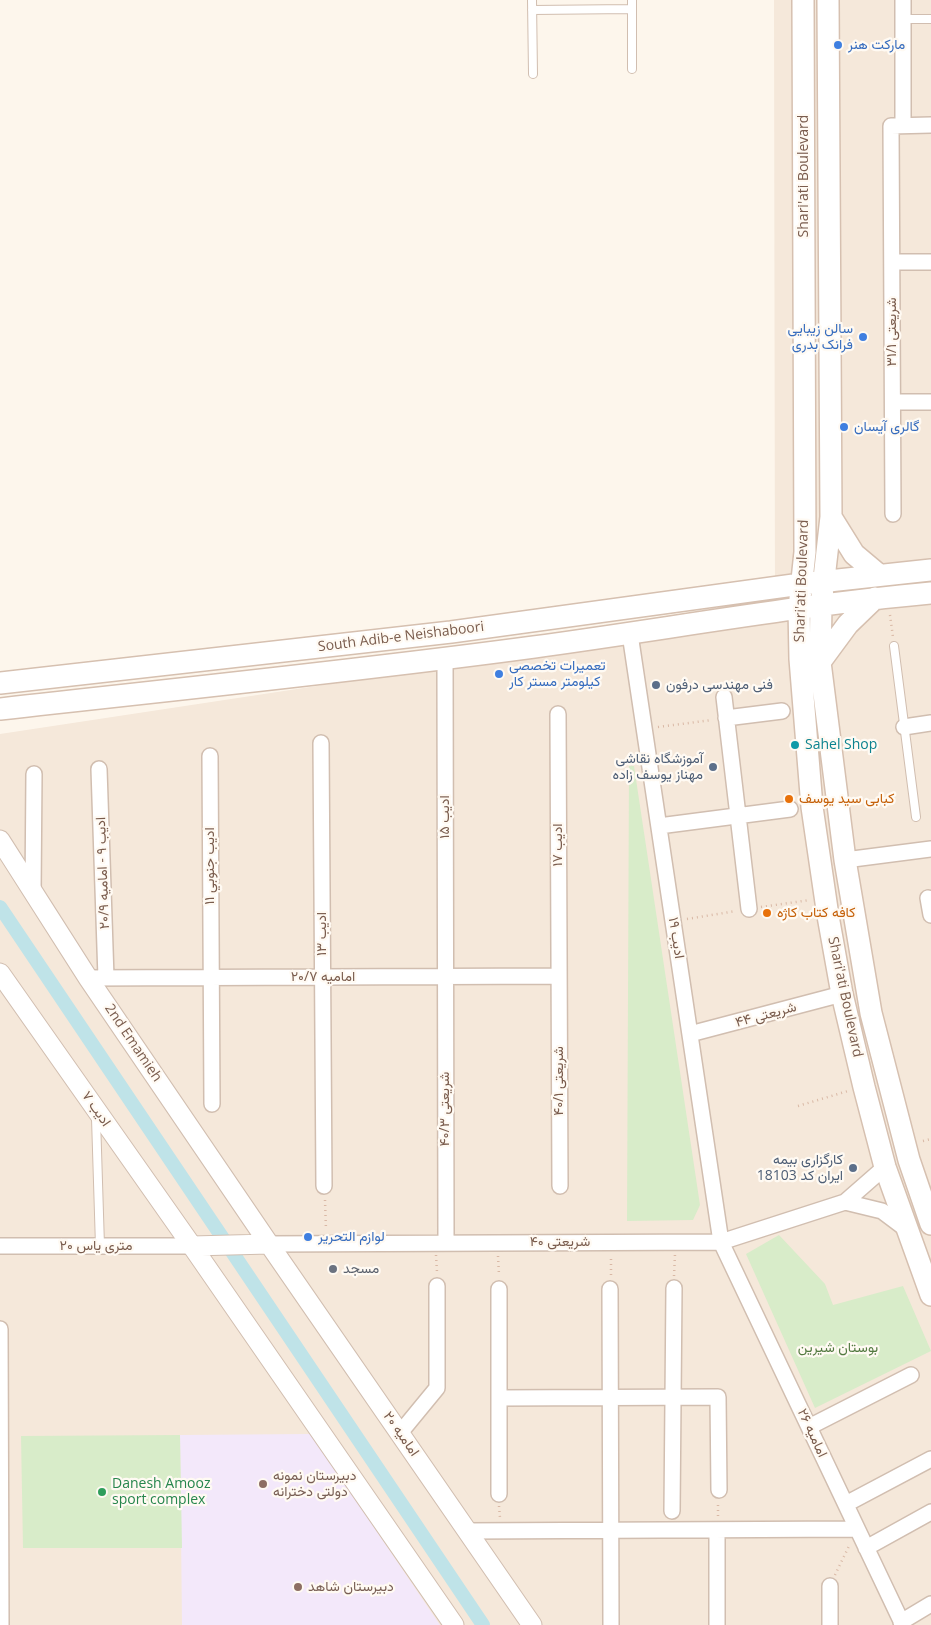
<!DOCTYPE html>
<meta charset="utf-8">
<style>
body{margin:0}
canvas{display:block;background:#fdf6ec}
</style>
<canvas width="931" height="1625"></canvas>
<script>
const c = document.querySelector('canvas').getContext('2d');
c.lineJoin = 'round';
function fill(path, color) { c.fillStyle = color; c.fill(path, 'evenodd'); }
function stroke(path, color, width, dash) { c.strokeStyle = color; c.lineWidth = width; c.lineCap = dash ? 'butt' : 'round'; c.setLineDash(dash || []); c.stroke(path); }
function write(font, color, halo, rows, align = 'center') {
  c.font = font + ' "Open Sans",Vazirmatn,sans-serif'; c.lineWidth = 4.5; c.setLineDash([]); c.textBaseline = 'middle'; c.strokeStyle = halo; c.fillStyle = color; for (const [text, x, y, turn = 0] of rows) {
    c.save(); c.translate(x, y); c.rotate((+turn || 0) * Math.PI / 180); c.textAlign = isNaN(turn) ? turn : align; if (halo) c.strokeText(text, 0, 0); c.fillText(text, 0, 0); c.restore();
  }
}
fill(new Path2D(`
 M774 0H931V1625H0V734L528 654 775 621Z`), '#f5e8da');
fill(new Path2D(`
 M311 1434 440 1625H182L180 1435Z`), '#f3e8fa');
fill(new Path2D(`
 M629 766H634L700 1205 693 1220 627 1221Z
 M779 1235 825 1284 833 1305 903 1286 931 1351 815 1408 746 1254Z
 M180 1435 182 1548H23L21 1436Z`), '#d8ecc9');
stroke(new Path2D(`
 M0 907 483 1625`), '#bfe3e8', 14);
const service = new Path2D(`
 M532 0 533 74
 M632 0V69
 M532 10 632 9
 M903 19H931
 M894 646 916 817
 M96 1118 100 1246`);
const minor = new Path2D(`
 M903 0V125
 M892 262H931
 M893 402H931
 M893 514 891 126 931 125
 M630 634 721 1242 903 1625
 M445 659 446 1243
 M724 697 749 909
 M558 714 560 1186
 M726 718 782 711
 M904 727 931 723
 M321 743 324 1186
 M210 756 212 1104
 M99 769 106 978
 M659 826 790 809
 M845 860 931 849
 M33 893 34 774
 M928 898 931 915
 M88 978 559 976
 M690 1034 842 994
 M885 1167 845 1202 882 1211 906 1229
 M269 1244 721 1242 845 1202
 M0 1246H192
 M499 1289V1494
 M610 1289 611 1625
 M0 1329 1 1625
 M499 1398 718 1397 719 1490
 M809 1427 911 1375
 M400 1433 437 1388V1286
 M846 1504 931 1459
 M672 1511 674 1288
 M717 1530V1625
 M468 1531 857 1529
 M866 1548 931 1512
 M830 1586V1625
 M901 1622 931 1604`);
const tertiary = new Path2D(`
 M0 840 88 978 269 1244 532 1625
 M0 973 192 1246 454 1625
 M192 1246 269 1244`);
const secondary = new Path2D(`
 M803 0 805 552 799 608 800 659 812 807 828 916 842 994 864 1087 885 1167 931 1295
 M828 0 831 517 821 605 820 662 845 860 871 1013 909 1160 931 1224
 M831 517 854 554 879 575
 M820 662 848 624 875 598
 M0 683 451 632 801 584 931 570
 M0 709C178 689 356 671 534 647 667 629 798 605 931 593`);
stroke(service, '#d1beb0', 10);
stroke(minor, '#d1beb0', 18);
stroke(tertiary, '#d1beb0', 21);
stroke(secondary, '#d6c0b0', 24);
stroke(new Path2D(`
 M890 615 893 637
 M658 727 712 720
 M761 907 810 900
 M687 919 736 911
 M798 1106 848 1091
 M923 1141 931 1139
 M325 1200 326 1230
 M436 1255 437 1272
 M498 1256 499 1275
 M611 1275V1255
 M674 1276 675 1254
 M499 1506 500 1518
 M718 1516V1502
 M835 1575 850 1544`), '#d9b8a5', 2.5, [1, 4]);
stroke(service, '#fff', 8);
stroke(minor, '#fff', 15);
stroke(tertiary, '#fff', 19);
stroke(secondary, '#fff', 21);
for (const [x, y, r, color] of [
 [838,45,5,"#3f7fe0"],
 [863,337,5,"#3f7fe0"],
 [844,427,5,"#3f7fe0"],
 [499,674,5,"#3f7fe0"],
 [656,685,5,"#5c6f8a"],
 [795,745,5,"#0f9aa8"],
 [713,767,5,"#5c6f8a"],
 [789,799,5,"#e8710a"],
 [767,913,5,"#e8710a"],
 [853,1168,5,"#5c6f8a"],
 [308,1237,5,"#3f7fe0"],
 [333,1269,5,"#6b7280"],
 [263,1484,5,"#8d6e63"],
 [102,1492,5,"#2e9e5b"],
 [298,1587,5,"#8d6e63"]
]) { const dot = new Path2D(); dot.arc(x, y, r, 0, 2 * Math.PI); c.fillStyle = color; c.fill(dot); stroke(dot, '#fffaf3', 2); }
write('14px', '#366cbe', '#fffaf3', [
 ["مارکت هنر",848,45],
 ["سالن زیبایی",853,329,"right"],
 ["فرانک بدری",853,345,"right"],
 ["گالری آيسان",854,427],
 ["تعمیرات تخصصی",509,666],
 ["کیلومتر مستر کار",509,682],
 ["لوازم التحریر",318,1237]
], 'left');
write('14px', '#7a5c4d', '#fffaf3', [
 ["Shari'ati Boulevard",804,176,-90],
 ["شریعتی ۳۱/۱",892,332,-90],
 ["Shari'ati Boulevard",802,581,-88],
 ["South Adib-e Neishaboori",401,637,-7],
 ["ادیب ۱۵",445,817,-90],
 ["ادیب ۱۷",558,845,-90],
 ["ادیب جنوبي ١١",210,866,-90],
 ["ادیب ۹ - امامیه ۲۰/۹",103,873,-92],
 ["ادیب ۱۳",322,934,-90],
 ["ادیب ۱۹",676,938,81],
 ["امامیه ۲۰/۷",323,977],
 ["Shari'ati Boulevard",845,997,78],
 ["شریعتی ۴۴",766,1015,-15],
 ["2nd Emamieh",133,1043,56],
 ["شریعتی ۴۰/۱",559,1081,-90],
 ["ادیب ۷",96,1109,55],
 ["شریعتی ۴۰/۳",445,1109,-90],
 ["شریعتی ۴۰",560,1242],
 ["۲۰ متری یاس",96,1246],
 ["امامیه ۲۶",812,1433,65],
 ["امامیه ۲۰",401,1434,55]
]);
write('14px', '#4e5e75', '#fffaf3', [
 ["فنی مهندسی درفون",666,685,"left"],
 ["آموزشگاه نقاشی",703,759],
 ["مهناز یوسف زاده",703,775],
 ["کارگزاری بیمه",843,1160],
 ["ایران کد 18103",843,1176]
], 'right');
write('14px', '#0d838f', '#fffaf3', [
 ["Sahel Shop",805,745]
], 'left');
write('14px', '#c56008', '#fffaf3', [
 ["کبابی سید یوسف",799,799],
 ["کافه کتاب کاژه",777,913]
], 'left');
write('14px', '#5b616d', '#fffaf3', [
 ["مسجد",343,1269]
], 'left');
write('14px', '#537a41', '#fffaf3', [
 ["بوستان شیرین",838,1348]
]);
write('14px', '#785e54', '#fffaf3', [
 ["دبیرستان نمونه",273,1476],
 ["دولتی دخترانه",273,1492],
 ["دبیرستان شاهد",308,1587]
], 'left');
write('14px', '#27864d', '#fffaf3', [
 ["Danesh Amooz",112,1484],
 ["sport complex",112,1500]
], 'left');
</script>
